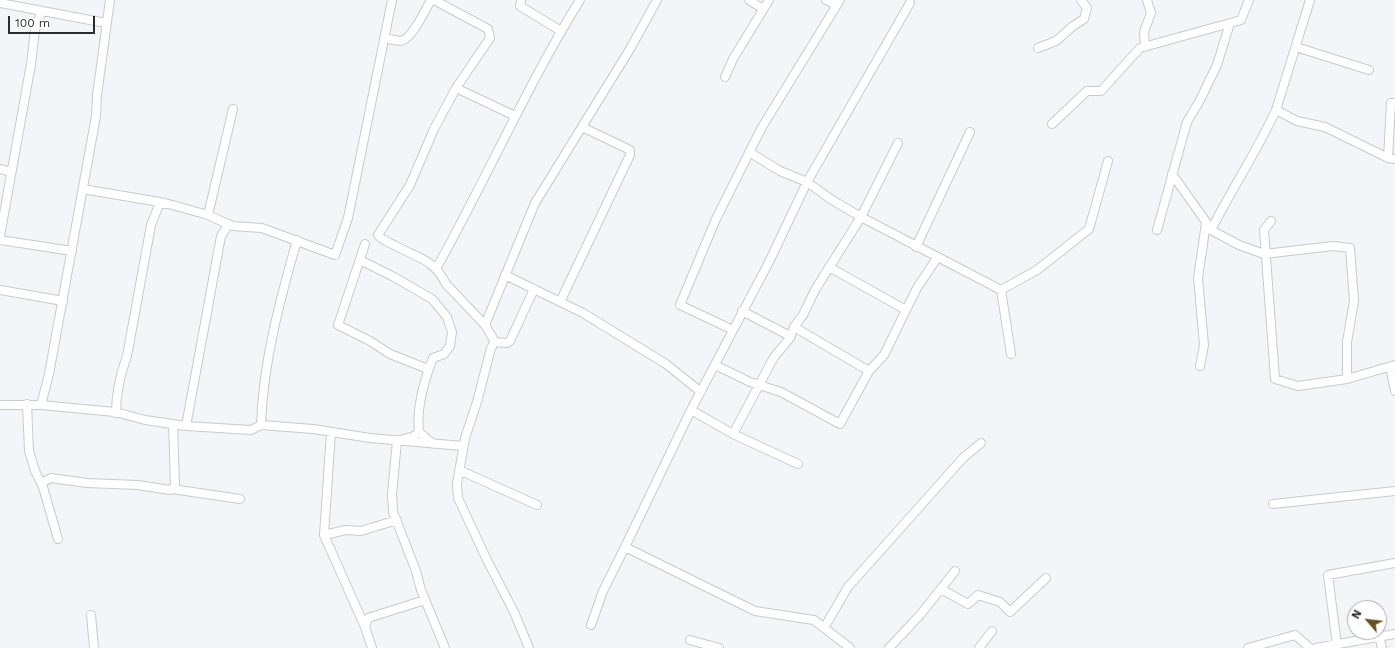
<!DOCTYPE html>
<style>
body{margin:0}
#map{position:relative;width:1395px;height:648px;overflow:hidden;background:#f4f5f9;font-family:"Work Sans",sans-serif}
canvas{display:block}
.north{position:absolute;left:1347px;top:600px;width:40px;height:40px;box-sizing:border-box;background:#fff;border:1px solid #ababab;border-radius:50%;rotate:298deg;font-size:11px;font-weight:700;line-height:16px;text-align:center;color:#2c2c2e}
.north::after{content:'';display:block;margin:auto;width:14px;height:18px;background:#695222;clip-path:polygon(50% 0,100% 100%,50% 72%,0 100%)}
.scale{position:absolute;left:8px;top:16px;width:87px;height:18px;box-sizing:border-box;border:2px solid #2c2c2e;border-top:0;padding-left:5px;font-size:12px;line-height:14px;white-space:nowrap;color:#2c2c2e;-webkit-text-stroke:3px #fff;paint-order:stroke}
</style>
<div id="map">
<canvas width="1395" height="648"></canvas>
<div class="north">N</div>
<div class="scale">100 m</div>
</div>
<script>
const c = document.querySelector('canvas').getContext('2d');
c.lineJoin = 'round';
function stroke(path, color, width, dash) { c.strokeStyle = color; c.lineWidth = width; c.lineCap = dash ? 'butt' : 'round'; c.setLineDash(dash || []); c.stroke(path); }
const minor = new Path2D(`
 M434 0 488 29 490 38 456 88 434 129 410 185 378 235C382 240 388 242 394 245 417 258 433 258 446 284L485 325 495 342 507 343 510 341 534 289
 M521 0 520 6 561 31
 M749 0 763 9
 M826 0 836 5
 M1310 0 1276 110 1297 121 1325 127 1388 158 1395 159
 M0 3 106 23
 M385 38C389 39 396 41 401 41 413 38 425 10 431 0
 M1145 46 1144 32 1151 13 1147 0
 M1296 47 1369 70
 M1038 48 1056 41 1073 26 1084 19 1087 8 1081 0
 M725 77 733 59 769 0
 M456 88 515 116
 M1276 110C1257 151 1232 189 1211 230L1239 245 1264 254 1333 246 1350 248 1354 301 1347 342V379L1395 365
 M1052 124 1087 91H1101L1140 48 1241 20 1249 0
 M749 152 780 171 807 182 832 200 861 217 1001 290
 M1388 158 1391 103H1395
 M0 169 11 172
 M1172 174 1209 226
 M83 189 165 203
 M208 215 233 109
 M1271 221 1264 230 1275 379 1298 386 1347 379
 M1157 230 1187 122 1200 100 1217 65 1230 23
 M0 236 31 64 35 30 41 12
 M0 240 72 251
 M365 244 338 325 370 341 390 354 428 369
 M916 247 970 132
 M360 260 394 277 432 299 447 317 452 332 450 346 444 354 433 358C424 381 416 407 419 432L433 444
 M829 267 906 310 917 288 937 258
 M436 269C486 180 526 87 580 0
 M505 275 583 313 666 364 701 392
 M0 290 63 301
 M1001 290 1037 270 1089 229 1108 161
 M1001 290 1011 354
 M560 302 630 155V150L582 127
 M742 311 790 336
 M485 325 535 203 630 49 657 0
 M733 330 680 305 716 219 762 127 840 0
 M495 342 491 348 477 402 465 438 457 484 458 498 486 558 514 612 529 648
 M715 365 750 382 781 392 840 424 869 371 794 327
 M1200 366 1204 345 1198 278 1206 223
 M1390 367 1395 391
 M869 371 884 355 906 310
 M27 404 29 451 35 471 43 487 58 539
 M0 405H41L115 412 145 420 186 426 251 430 261 425 313 429 370 438 463 446
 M41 405 49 374 96 116 97 95 110 0
 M691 410 733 434 798 464
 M116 413C116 392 120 375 127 356L151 225 159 205 165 203 208 215 232 226 262 228 335 255 348 218 392 0
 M261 425C263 362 280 300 297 240
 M186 426 221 236 229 224
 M331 432 324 535 365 627
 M419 432 414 436 397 441 392 494 393 512 416 571 421 590 445 648
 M733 434 774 357 790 338 794 327 803 315 815 290 861 217 898 143
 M459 470 537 505
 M41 483 51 478 87 483 138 485 170 490 175 486 173 424
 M172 489 240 499
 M1273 504 1395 491
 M324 535 346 530 361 531 397 520
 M625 547 691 410 769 262 807 182 910 3
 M941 589 968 604 978 595 1000 602 1010 612 1046 578
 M91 615 94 648
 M591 625 603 591 625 547 755 611 814 620 850 648
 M824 628 848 587 963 458 981 443
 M1379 636 1382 648
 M690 640 719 648
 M1337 645 1328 575 1395 563
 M372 648 365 627 368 618 425 600
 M889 648 920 615 955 571
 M979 648 992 631
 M1248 648 1295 635 1310 648
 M1316 648 1395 634`);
stroke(minor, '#c9cace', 10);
stroke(minor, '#fff', 8);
</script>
